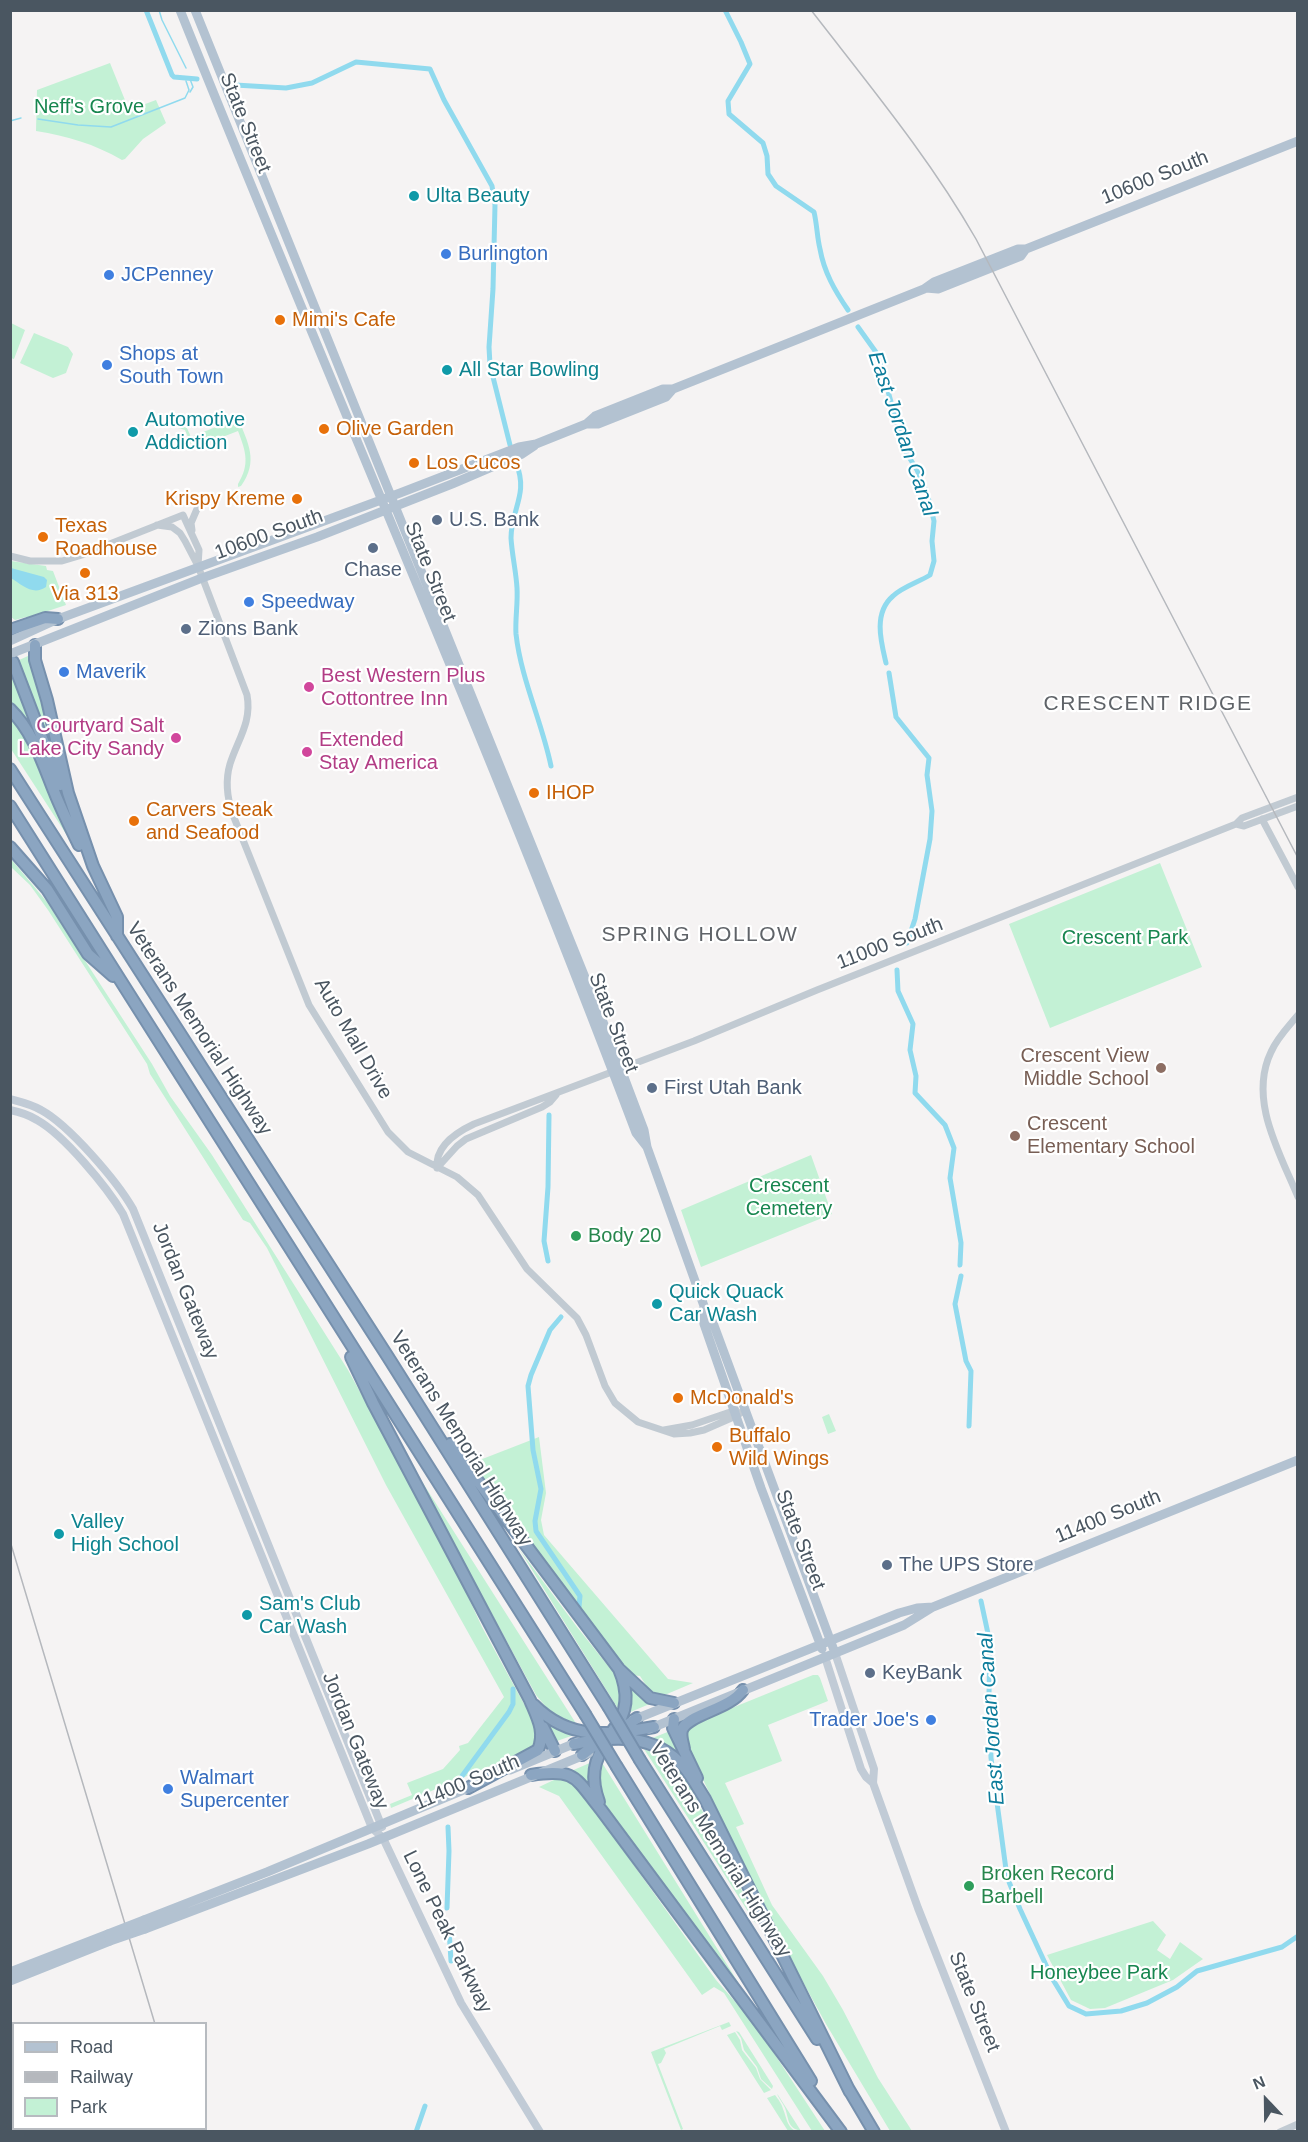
<!DOCTYPE html>
<style>
body{margin:0}
#map{position:relative;width:1308px;height:2142px;overflow:hidden;background:#f5f3f3;font-family:Arial,sans-serif}
canvas{display:block}
.frame{position:absolute;inset:0;border:12px solid #4a5661;pointer-events:none}
.legend{position:absolute;left:12px;top:2022px;width:195px;height:108px;box-sizing:border-box;background:#fff;border:2px solid #b7bbc0;margin:0;padding:8px 10px;list-style:none;font-size:18px;color:#4a5661}
.legend li{display:flex;align-items:center;gap:12px;height:30px}
.legend b{width:30px;border:2px solid #b7bbc0}
.north{position:absolute;left:1236px;top:2070px;width:60px;height:60px;-webkit-text-stroke:4px #fff;paint-order:stroke;rotate:338deg;font-size:16px;font-weight:700;line-height:24px;text-align:center;color:#4a5661}
.north::after{content:'';display:block;margin:auto;width:21px;height:27px;background:#4a5661;clip-path:polygon(50% 0,100% 100%,50% 72%,0 100%)}
</style>
<div id="map">
<canvas width="1308" height="2142"></canvas>
<div class="frame"></div>
<ul class="legend">
<li><b style="height:8px;background:#b3c2d1"></b>Road</li>
<li><b style="height:8px;background:#b5b8bd"></b>Railway</li>
<li><b style="height:16px;background:#c3f1d5"></b>Park</li>
</ul>
<div class="north">N</div>
</div>
<script>
const c = document.querySelector('canvas').getContext('2d');
c.lineJoin = 'round';
function fill(path, color) { c.fillStyle = color; c.fill(path, 'evenodd'); }
function stroke(path, color, width, dash) { c.strokeStyle = color; c.lineWidth = width; c.lineCap = dash ? 'butt' : 'round'; c.setLineDash(dash || []); c.stroke(path); }
function write(font, color, halo, rows, align = 'center') {
  c.font = font + ' Arial,sans-serif'; c.lineWidth = 4.5; c.setLineDash([]); c.textBaseline = 'middle'; c.strokeStyle = halo; c.fillStyle = color; for (const [text, x, y, turn = 0] of rows) {
    c.save(); c.translate(x, y); c.rotate((+turn || 0) * Math.PI / 180); c.textAlign = isNaN(turn) ? turn : align; if (halo) c.strokeText(text, 0, 0); c.fillText(text, 0, 0); c.restore();
  }
}
fill(new Path2D(`
 M110 63 129 110 156 100 166 123 143 139 125 159 122 160C94 144 68 136 36 131L37 90Z
 M11 323 25 330 14 359 11 358Z
 M34 333 68 347 73 354 66 373 53 378 20 363Z
 M238 418C248 443 259 461 241 486L238 487V484C250 464 246 452 238 431L194 448 192 447 185 430 178 428 179 425 187 428 191 437Z
 M11 561 46 566 47 570 53 571 66 605 27 618 26 617 15 620 11 617Z
 M28 656 38 683 60 773 17 661Z
 M10 668 34 728 32 729 11 704Z
 M10 716 28 739 72 840H70L11 749Z
 M10 858 47 902 152 1064 170 1096 212 1155 348 1370 446 1549 482 1627 535 1724 539 1734 531 1749 391 1808 390 1804 412 1795 407 1783 443 1769 460 1750 459 1746 468 1743 504 1697 386 1485 267 1248 250 1223 243 1220 150 1074 147 1064 48 910 30 885 11 867Z
 M1160 863 1202 967 1050 1028 1009 924Z
 M811 1155 832 1214 701 1267 681 1210Z
 M829 1414 836 1431 828 1434 822 1417Z
 M539 1437 546 1493 541 1520 544 1535 668 1679 693 1683 667 1694 657 1695 649 1690 640 1676 632 1675 595 1631 514 1521 515 1520 472 1463Z
 M407 1458 577 1725 551 1713 536 1695Z
 M519 1549 577 1627 617 1677 621 1686 620 1712Z
 M813 1675H818L820 1678 828 1701 768 1725 782 1761 725 1783 744 1824 736 1827 772 1905 823 1976 843 2010 878 2078 912 2131H890L826 2024 775 1931 688 1748 684 1737 690 1726 695 1723Z
 M627 1679 652 1703 628 1713Z
 M538 1712 577 1734 554 1742Z
 M670 1731 686 1765 645 1741Z
 M644 1749 668 1759 686 1778 744 1895 756 1924Z
 M601 1761 754 2008 604 1803 596 1780Z
 M592 1762 589 1779 591 1794 569 1772Z
 M558 1778H565L575 1783 716 1980 746 2014 766 2041 825 2131H812L724 1993 714 1987 702 1995 559 1796 539 1787Z
 M1153 1921 1166 1935 1157 1950 1170 1959 1180 1942 1203 1959 1173 1980 1105 2008 1090 2009 1071 2000 1047 1955Z
 M729 2022 731 2026 722 2030 720 2026 664 2049 666 2053 661 2063 658 2064 683 2129 681 2130 651 2052Z
 M736 2031 739 2032 773 2086 772 2089 761 2079 757 2067 744 2050 741 2038Z
 M735 2032 740 2040 742 2050 756 2068 760 2079 771 2090 764 2093 727 2035Z
 M777 2094 778 2095 801 2131C787 2128 789 2119 785 2108 783 2103 779 2099 777 2094Z
 M775 2095C778 2099 782 2104 783 2109 787 2118 786 2125 795 2131H788L767 2098Z`), '#c3f1d5');
fill(new Path2D(`
 M11 568 44 577 47 580 46 587C33 596 22 585 11 578Z`), '#90daee');
stroke(new Path2D(`
 M159 10 162 20 186 68
 M190 79 193 87 190 92
 M38 119 78 125 111 127 185 98 189 90 186 81
 M10 121 21 118`), '#90daee', 1.5);
stroke(new Path2D(`
 M146 10 172 75 174 77 197 79
 M725 10 741 42 750 64 728 101 729 114 763 143 767 156 768 174 776 186 814 212C817 224 817 237 820 249 824 272 835 291 848 310
 M235 85 286 88 312 83 356 62 430 69 444 100 492 186 495 205 493 289 489 347 490 365 510 445
 M858 327 878 355 904 449 917 470 927 493 934 521 932 541 934 561 930 575C919 582 902 587 893 596 873 613 881 642 886 663
 M516 463C529 494 511 509 511 538 512 555 516 571 517 588 518 603 515 619 516 634 521 679 542 722 551 766
 M889 673 896 717 929 758 927 775 932 811 930 839 915 919 907 943
 M897 970 898 991 913 1024 910 1050 916 1076 915 1093 945 1125 954 1148 950 1178 961 1243 960 1265
 M548 1261 544 1241 548 1187 549 1115
 M961 1276 955 1304 966 1361 971 1371 969 1426
 M561 1317 550 1330 531 1375 528 1386 533 1450 541 1489 535 1521 536 1531 580 1596 579 1607
 M981 1601 990 1643 989 1694 991 1758 1007 1877 1020 1909 1052 1978 1069 2006 1086 2014 1121 2011 1147 2003 1177 1987 1197 1971 1282 1947 1298 1936
 M462 1776 509 1712 513 1704V1689
 M447 1908 449 1851 448 1827
 M449 1929 451 1961
 M416 2132 425 2106`), '#90daee', 5);
const motorway = new Path2D(`
 M10 630 45 618 58 619
 M35 645V660L47 700 68 793 93 866 117 917V936
 M13 662 60 785
 M10 709C33 732 42 761 54 791 61 809 70 827 79 845
 M10 769 388 1357 608 1706
 M10 806 585 1714
 M10 847 47 889 88 954 113 976
 M351 1357 373 1403 530 1700C537 1717 546 1732 538 1750L468 1788
 M450 1444 619 1669 650 1698 674 1703
 M534 1705C570 1741 608 1735 654 1727
 M674 1719 673 1728 697 1778
 M543 1727 555 1751
 M613 1730C629 1712 628 1690 619 1669
 M619 1731 637 1718
 M574 1744C614 1736 654 1733 684 1767 692 1777 698 1788 705 1799L850 2092
 M684 1749C683 1743 680 1736 682 1730 688 1714 729 1710 743 1690
 M582 1755 601 1740
 M640 1760 817 2039
 M617 1767 811 2081
 M531 1775C577 1768 575 1778 602 1811L841 2132
 M599 1802C591 1780 592 1760 608 1741
 M848 2088 874 2132`);
stroke(motorway, '#7690ad', 14);
stroke(new Path2D(`
 M157 525 172 527 180 533 185 541 198 566 247 695C252 722 238 739 230 764 225 781 227 798 233 815L309 1005 388 1132 408 1152 457 1177 478 1195 527 1269 577 1318 586 1335 605 1386 615 1403 638 1422 674 1434 690 1433 704 1430 736 1416 745 1410
 M192 530 191 523 197 509
 M10 556 30 561H62L82 555 183 515 199 550 198 566
 M1262 819 1298 887
 M1236 824 1244 826 1298 806
 M1298 1015C1288 1027 1277 1038 1271 1052 1248 1100 1280 1153 1298 1197
 M437 1168C435 1146 457 1132 474 1124L694 1041 817 990 1236 824 1242 818 1298 797
 M437 1168 457 1146 466 1139 542 1107 550 1102 556 1095
 M664 1430 692 1425 736 1410
 M1280 2132 1298 2124`), '#c1cad2', 7);
stroke(new Path2D(`
 M10 1099C21 1102 31 1104 41 1110 69 1125 117 1181 133 1209L382 1827
 M10 1110C20 1112 29 1115 37 1120 64 1135 107 1187 123 1214L372 1828 383 1838 461 2003 540 2132
 M835 1653 874 1769 873 1783 918 1908 1006 2132
 M825 1657 861 1769 866 1777 873 1783`), '#c1cbd6', 8);
stroke(new Path2D(`
 M180 10C330 385 494 755 636 1133L647 1147
 M195 10 607 1032 644 1130 647 1147 704 1306 712 1320 835 1653
 M926 288 938 289 1021 256 1026 249
 M586 424H598L666 397 673 389
 M10 641 58 619 400 493 519 447 536 444 586 424 595 416 663 389H673L924 289 934 282 1018 249H1026L1298 141
 M10 654 202 578 317 537 452 484 522 454 534 446
 M704 1306 703 1315 704 1324 761 1488 822 1649
 M633 1720 899 1613 917 1608 933 1607
 M649 1729 904 1625 933 1607 1298 1460
 M510 1770 578 1742
 M144 1920 267 1872 473 1786
 M145 1929 368 1844 589 1753
 M10 1972 108 1934
 M10 1981 110 1941`), '#b3c2d1', 9);
stroke(motorway, '#8ba5c1', 10);
stroke(new Path2D(`
 M811 10C869 85 929 157 976 239L1298 858`), '#b5b8bd', 1.5);
stroke(new Path2D(`
 M10 1541 155 2024
 M187 2128V2132`), '#b5b8bd', 1.5);
const motorwayBridge = new Path2D(`
 M608 1706 640 1760
 M585 1714 617 1767`);
stroke(motorwayBridge, '#7690ad', 14, []);
stroke(new Path2D(`
 M108 1934 144 1920
 M110 1941 145 1929`), '#b3c2d1', 9);
stroke(motorwayBridge, '#8ba5c1', 10);
for (const [x, y, r, color] of [
 [414,196,6,"#0f9aa8"],
 [446,254,6,"#3f7fe0"],
 [109,275,6,"#3f7fe0"],
 [280,320,6,"#e8710a"],
 [107,365,6,"#3f7fe0"],
 [447,370,6,"#0f9aa8"],
 [324,429,6,"#e8710a"],
 [133,432,6,"#0f9aa8"],
 [414,463,6,"#e8710a"],
 [297,499,6,"#e8710a"],
 [437,520,6,"#5c6f8a"],
 [43,537,6,"#e8710a"],
 [373,548,6,"#5c6f8a"],
 [85,573,6,"#e8710a"],
 [249,602,6,"#3f7fe0"],
 [186,629,6,"#5c6f8a"],
 [64,672,6,"#3f7fe0"],
 [309,687,6,"#d1479c"],
 [176,738,6,"#d1479c"],
 [307,752,6,"#d1479c"],
 [534,793,6,"#e8710a"],
 [134,821,6,"#e8710a"],
 [1161,1068,6,"#8d6e63"],
 [652,1088,6,"#5c6f8a"],
 [1015,1136,6,"#8d6e63"],
 [576,1236,6,"#2e9e5b"],
 [657,1304,6,"#0f9aa8"],
 [678,1398,6,"#e8710a"],
 [717,1447,6,"#e8710a"],
 [59,1534,6,"#0f9aa8"],
 [887,1565,6,"#5c6f8a"],
 [247,1615,6,"#0f9aa8"],
 [870,1673,6,"#5c6f8a"],
 [931,1720,6,"#3f7fe0"],
 [168,1789,6,"#3f7fe0"],
 [969,1886,6,"#2e9e5b"]
]) { const dot = new Path2D(); dot.arc(x, y, r, 0, 2 * Math.PI); c.fillStyle = color; c.fill(dot); stroke(dot, '#fff', 2); }
write('20px', '#17864f', '#fff', [
 ["Neff's Grove",89,107],
 ["Crescent Park",1125,938],
 ["Crescent",789,1186],
 ["Cemetery",789,1209],
 ["Honeybee Park",1099,1973]
]);
write('20px', '#4a5661', '#fff', [
 ["State Street",245,123,68],
 ["10600 South",1155,178,-22],
 ["10600 South",269,535,-20],
 ["State Street",430,572,68],
 ["11000 South",890,944,-21],
 ["State Street",613,1023,69],
 ["Veterans Memorial Highway",199,1029,57],
 ["Auto Mall Drive",353,1039,60],
 ["Jordan Gateway",185,1291,68],
 ["Veterans Memorial Highway",461,1439,58],
 ["11400 South",1108,1517,-22],
 ["State Street",800,1540,69],
 ["Jordan Gateway",355,1741,68],
 ["11400 South",467,1783,-23],
 ["Veterans Memorial Highway",720,1850,58],
 ["Lone Peak Parkway",447,1932,64],
 ["State Street",974,2002,68]
]);
write('20px', '#0d838f', '#fff', [
 ["Ulta Beauty",426,196],
 ["All Star Bowling",459,370],
 ["Automotive",145,420],
 ["Addiction",145,443],
 ["Quick Quack",669,1292],
 ["Car Wash",669,1315],
 ["Valley",71,1522],
 ["High School",71,1545],
 ["Sam's Club",259,1604],
 ["Car Wash",259,1627]
], 'left');
write('20px', '#366cbe', '#fff', [
 ["Burlington",458,254],
 ["JCPenney",121,275],
 ["Shops at",119,354],
 ["South Town",119,377],
 ["Speedway",261,602],
 ["Maverik",76,672],
 ["Trader Joe's",919,1720,"right"],
 ["Walmart",180,1778],
 ["Supercenter",180,1801]
], 'left');
write('20px', '#c56008', '#fff', [
 ["Mimi's Cafe",292,320],
 ["Olive Garden",336,429],
 ["Los Cucos",426,463],
 ["Krispy Kreme",285,499,"right"],
 ["Texas",55,526],
 ["Roadhouse",55,549],
 ["Via 313",85,594,"center"],
 ["IHOP",546,793],
 ["Carvers Steak",146,810],
 ["and Seafood",146,833],
 ["McDonald's",690,1398],
 ["Buffalo",729,1436],
 ["Wild Wings",729,1459]
], 'left');
write('20px', '#4e5e75', '#fff', [
 ["U.S. Bank",449,520],
 ["Chase",373,570,"center"],
 ["Zions Bank",198,629],
 ["First Utah Bank",664,1088],
 ["The UPS Store",899,1565],
 ["KeyBank",882,1673]
], 'left');
write('20px', '#b23c85', '#fff', [
 ["Best Western Plus",321,676],
 ["Cottontree Inn",321,699],
 ["Courtyard Salt",164,726,"right"],
 ["Lake City Sandy",164,749,"right"],
 ["Extended",319,740],
 ["Stay America",319,763]
], 'left');
write('20px', '#785e54', '#fff', [
 ["Crescent View",1149,1056],
 ["Middle School",1149,1079],
 ["Crescent",1027,1124,"left"],
 ["Elementary School",1027,1147,"left"]
], 'right');
write('20px', '#27864d', '#fff', [
 ["Body 20",588,1236],
 ["Broken Record",981,1874],
 ["Barbell",981,1897]
], 'left');
write('italic 21px', '#0c7c9b', '#fff', [
 ["East Jordan Canal",902,434,71],
 ["East Jordan Canal",992,1719,-94]
]);
c.letterSpacing = '1.5px';
write('21px', '#5f6368', '#fff', [
 ["CRESCENT RIDGE",1148,704],
 ["SPRING HOLLOW",700,935]
]);
c.letterSpacing = '0px';
</script>
